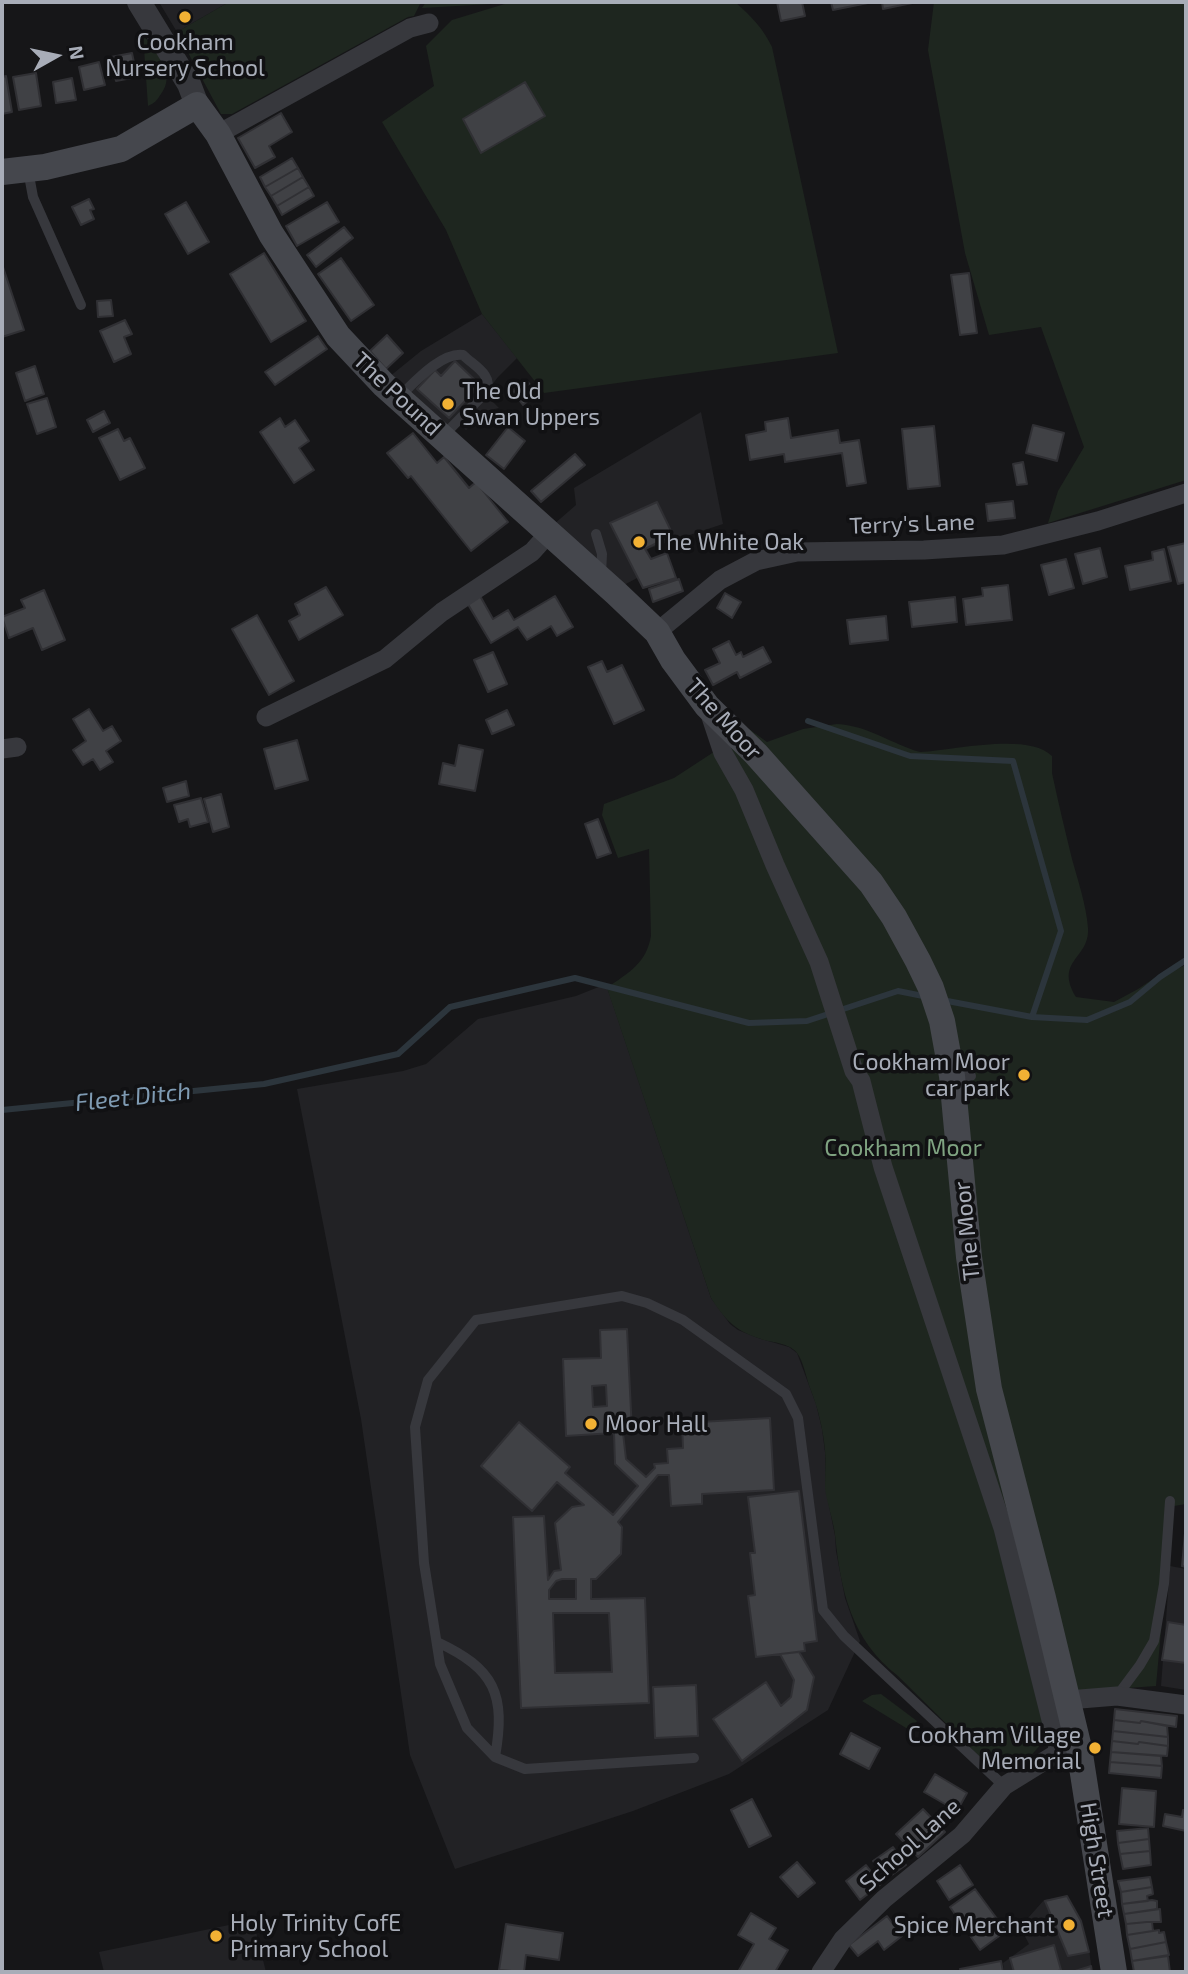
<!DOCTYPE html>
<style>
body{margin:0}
#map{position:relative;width:1188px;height:1974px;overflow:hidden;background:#161618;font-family:"Exo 2",sans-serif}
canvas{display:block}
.frame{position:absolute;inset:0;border:4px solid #a8adb8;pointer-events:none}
.north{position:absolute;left:21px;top:21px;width:70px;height:70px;-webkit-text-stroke:5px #111113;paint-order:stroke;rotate:81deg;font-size:19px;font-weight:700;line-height:28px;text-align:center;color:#a8adb8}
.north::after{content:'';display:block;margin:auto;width:24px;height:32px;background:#a8adb8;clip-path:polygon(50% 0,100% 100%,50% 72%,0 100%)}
</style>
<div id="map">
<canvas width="1188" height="1974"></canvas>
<div class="frame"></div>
<div class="north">N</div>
</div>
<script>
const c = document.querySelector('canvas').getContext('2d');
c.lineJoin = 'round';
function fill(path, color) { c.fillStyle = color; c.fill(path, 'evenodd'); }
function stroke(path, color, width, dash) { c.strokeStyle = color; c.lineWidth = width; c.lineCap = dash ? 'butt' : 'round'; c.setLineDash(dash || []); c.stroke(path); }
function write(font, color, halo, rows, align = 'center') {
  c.font = font + ' "Exo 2",sans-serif'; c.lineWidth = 7; c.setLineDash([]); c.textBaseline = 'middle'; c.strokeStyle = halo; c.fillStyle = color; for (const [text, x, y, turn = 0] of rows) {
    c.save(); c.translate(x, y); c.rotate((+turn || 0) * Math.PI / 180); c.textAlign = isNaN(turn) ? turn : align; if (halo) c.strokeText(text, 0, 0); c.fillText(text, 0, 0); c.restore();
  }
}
fill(new Path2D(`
 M159 2H229L177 32Z
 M482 314 517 358 498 377 485 394 499 408 486 411 466 430 460 424 452 430 389 377 421 351Z
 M701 412 723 524 647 549 656 568 622 586 553 525 576 505 574 488Z
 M606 984 711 1298 730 1324 738 1330 758 1338 789 1347 797 1353 816 1404 822 1429 825 1452 826 1490 835 1536 836 1551 845 1598 860 1641 828 1710 729 1774 633 1811 455 1869 410 1755 361 1419 297 1089 403 1071 426 1064 478 1019 576 996Z
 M1170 1566 1186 1569V1690L1161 1686Z
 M1067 1896 1081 1922 1089 1949 1092 1972H1004L1003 1963 1029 1944 1020 1927 1044 1900Z
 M253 1920 266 1972H104L99 1952Z`), '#222225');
fill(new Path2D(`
 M229 2H421L414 16 408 17 232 114H221L177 32Z
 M426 2H735C751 16 763 28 772 47L838 353 544 393 482 314 446 230 382 122 434 86 426 46 452 20 508 3 422 8Z
 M934 2H1186V480L1048 523 1058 491 1084 447 1041 327 989 335 965 253 928 50Z
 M143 34C155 52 177 73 161 94 157 100 155 103 148 106Z
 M837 724C870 726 891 744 920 752 953 750 1029 732 1052 756V773C1058 802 1065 830 1072 859 1078 881 1086 904 1088 928 1090 959 1054 960 1076 997L1114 1002 1138 989 1156 977 1186 965V1504L1168 1507V1555L1156 1686 1099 1690 1056 1727 1028 1759 1011 1770 1001 1771 997 1770 980 1757 898 1676C851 1639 841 1592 835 1535 833 1519 827 1504 825 1488 825 1475 826 1463 825 1450 823 1429 818 1408 810 1388 807 1380 803 1360 797 1353 789 1342 770 1343 758 1338 735 1331 723 1317 711 1298L607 988C629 972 646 964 651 936L649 849 618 858 602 815 604 804 674 778 749 729 767 742 803 729Z
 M881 1694 917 1721 911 1731 862 1701 872 1695Z`), '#1e261f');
stroke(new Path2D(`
 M808 721 910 756 1013 761 1061 931 1032 1017
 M942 1000 1032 1017 1087 1020 1130 1002 1160 977 1186 960
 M2 1110 264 1084 398 1054 450 1007 575 978 749 1023 807 1021 898 991 928 997`), '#2c353c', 6);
const building = new Path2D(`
 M777 2H802L805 16 781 21Z
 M831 2H873L833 10Z
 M882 2H917L883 9Z
 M132 53 137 77 116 81 111 57Z
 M99 62 105 85 84 90 79 67Z
 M36 73 41 106 19 110 13 77Z
 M6 76 12 112 2 114V77Z
 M72 78 76 100 56 103 53 82Z
 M525 82 545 116 481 153 463 119Z
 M281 113 292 132 269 146 275 157 255 168 238 138Z
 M292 158 298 168 265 187 260 177Z
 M298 168 303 177 271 196 265 187Z
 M303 177 309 187 277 206 271 196Z
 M309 187 314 196 282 215 277 206Z
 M89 199 94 209 90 210 94 219 81 225 72 207Z
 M186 202 209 242 188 254 165 214Z
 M327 202 339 222 297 246 286 226Z
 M344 227 353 238 316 267 307 255Z
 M264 253 306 321 271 342 230 274Z
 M341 258 374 305 351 321 318 274Z
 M2 264 24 330 2 337Z
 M969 273 977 333 960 335 951 275Z
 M111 300 113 316 98 317 97 301Z
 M125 320 132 334 124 337 131 354 114 362 100 331Z
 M387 335 403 353 386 369 370 351Z
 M318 336 327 349 275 385 265 372Z
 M455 361 480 385 449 418 417 389 435 370 441 376Z
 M35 366 44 394 25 401 16 373Z
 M526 380 537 393 523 405 512 391Z
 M47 398 56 427 37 434 27 404Z
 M104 411 110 423 93 432 87 420Z
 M280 418 285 427 295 420 309 441 299 448 314 470 294 483 260 432Z
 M788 418 791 438 838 430 840 443 859 440 866 483 847 486 842 453 785 462 784 454 750 460 746 435 766 431 765 422Z
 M1033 425 1064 433 1057 461 1026 453Z
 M934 426 940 486 908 489 902 429Z
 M508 427 525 441 504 469 486 455Z
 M118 429 124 441 130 438 145 468 120 480 99 438Z
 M413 433 437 463 444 457 469 488 476 482 508 522 471 551 411 476 408 478 387 453Z
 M575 454 585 465 541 502 531 491Z
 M1023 462 1027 484 1017 485 1013 464Z
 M1013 501 1015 518 988 521 986 504Z
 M657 502 673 535 645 549 651 559 667 553 676 578 643 588 610 523Z
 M1186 543V582L1178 584 1168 547Z
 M1100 548 1107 577 1083 584 1075 554Z
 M1164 549 1171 581 1130 590 1125 566 1153 560 1152 552Z
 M1066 559 1074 588 1049 595 1041 565Z
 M679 579 683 591 653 602 649 589Z
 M1008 585 1012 620 966 625 963 599 983 596 982 588Z
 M326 587 343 615 299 640 289 621 300 615 295 604Z
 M44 590 65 640 42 650 33 628 9 638 2 617 25 608 21 600Z
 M725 593 741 602 732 618 717 608Z
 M479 594 493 619 508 610 514 620 555 596 573 627 557 636 551 626 527 640 518 627 491 643 466 601Z
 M955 597 957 622 912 627 909 602Z
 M257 615 294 681 269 695 232 629Z
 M886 616 888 640 850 644 847 620Z
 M729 641 736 655 741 652 743 657 763 647 771 662 740 678 737 672 713 685 705 670 720 663 713 649Z
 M493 652 507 684 488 692 474 660Z
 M602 661 607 672 622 665 644 710 614 724 588 667Z
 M89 709 103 731 112 726 121 741 106 751 113 762 100 770 93 759 83 765 73 750 86 741 73 719Z
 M507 710 514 725 492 734 486 720Z
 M297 740 308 780 275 789 264 749Z
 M459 745 483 750 475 791 439 784 443 763 455 766Z
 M186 781 189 796 167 802 163 788Z
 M221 794 229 827 213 832 204 799Z
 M201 798 208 822 190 827 188 819 179 822 174 805Z
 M598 819 611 853 597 858 585 824Z
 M627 1329 632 1432 623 1433 626 1459 646 1477 655 1468 654 1464 668 1463 667 1449 683 1448 682 1423 770 1418 774 1490 702 1494V1504L671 1506 669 1475H658L618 1522 622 1527 621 1554 596 1579H591V1599L645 1598 649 1703 521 1708 513 1517 544 1516 548 1580 554 1571 561 1570 555 1523 572 1507 584 1505 557 1482 532 1511 481 1466 519 1422 570 1467 565 1473 613 1515 638 1486 615 1464 614 1433 566 1436 563 1359 601 1358 600 1330ZM606 1385 607 1406 593 1407 592 1386ZM562 1579H576V1599H549V1590L556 1581ZM553 1613H609L612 1672 555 1673Z
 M799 1491 817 1641 804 1643 805 1651 756 1657 748 1596 755 1595 750 1553H755L748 1497Z
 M1185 1533H1186V1567L1182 1566Z
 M1168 1622 1186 1625V1663L1162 1660Z
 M799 1652 814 1677 807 1710 742 1761 713 1719 766 1682 781 1706 791 1697 794 1680 780 1654Z
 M696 1685 698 1736 655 1738 653 1687Z
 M1115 1709 1177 1716 1176 1727 1141 1721 1140 1723 1114 1720Z
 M1114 1720 1140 1723 1141 1721 1167 1726 1168 1737 1113 1731Z
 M1113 1731 1168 1737V1746L1139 1742 1138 1744 1112 1741Z
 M851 1733 880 1748 869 1769 840 1754Z
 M1112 1741 1138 1744 1139 1742 1168 1746 1167 1756 1111 1752Z
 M1111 1752 1161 1756 1162 1766 1110 1762Z
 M1110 1762 1162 1766 1161 1778 1109 1773Z
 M935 1774 967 1793 957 1811 924 1792Z
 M1122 1788 1156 1791 1154 1827 1119 1824Z
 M752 1799 771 1836 749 1847 731 1810Z
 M923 1809 945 1832 918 1857 896 1834Z
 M1183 1810H1186V1831L1163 1826 1165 1814 1182 1817Z
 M1148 1828 1149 1839 1118 1843 1117 1831Z
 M1149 1839 1150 1851 1120 1854 1118 1843Z
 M893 1847 906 1865 886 1879 873 1861Z
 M1150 1851 1151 1865 1123 1869 1120 1854Z
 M797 1862 815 1883 798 1897 780 1877Z
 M866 1865 881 1884 860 1900 846 1881Z
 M960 1865 973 1885 949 1900 937 1881Z
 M1150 1877 1152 1887 1121 1892 1118 1881Z
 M1152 1887 1153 1894 1147 1896 1148 1901 1122 1904 1121 1892Z
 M975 1889 1006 1931 980 1950 950 1907Z
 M1067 1896 1081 1921 1089 1952 1068 1956 1045 1901Z
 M1152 1900 1157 1901V1909L1124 1914 1122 1904Z
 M1160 1909 1161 1922H1147L1126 1924 1124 1914Z
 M751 1913 776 1928 769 1939 788 1950 775 1972H738L754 1944 738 1935Z
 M887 1916 902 1936 884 1950 878 1941 858 1956 849 1945Z
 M1147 1922H1152L1153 1931 1127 1935 1126 1924Z
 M506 1924 563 1933 559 1960 526 1955 524 1972 499 1970Z
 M1159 1930V1933L1164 1932 1166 1942 1130 1949 1127 1935Z
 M1166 1942 1169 1955 1132 1961 1130 1949Z
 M1054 1945 1061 1970 1055 1972H1014L1010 1958Z
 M1168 1956 1170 1972H1134L1132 1961Z
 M1001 1961 1003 1972H961L960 1969Z
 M1091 1966 1092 1972H1072Z`);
fill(building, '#404145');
stroke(building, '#303034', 2);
stroke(new Path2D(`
 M28 170 33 197 81 305
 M399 397C414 383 441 352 463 355 474 366 494 375 486 392L444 435
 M596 534 602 554 601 574
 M952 1076H971
 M437 1642C495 1669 506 1694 495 1757
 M1117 1696 1140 1665 1154 1641 1164 1584 1170 1501
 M694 1758 525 1769 495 1757 467 1728 440 1664 424 1563 415 1427 428 1380 476 1320 622 1296 647 1303 683 1320 786 1394 798 1418 823 1610 844 1636 1004 1786`), '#37383d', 10);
stroke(new Path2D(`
 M218 134 410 28 429 23
 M657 632 720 580 756 561 797 552 924 550 1003 545 1098 521 1186 493
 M709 711 723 753 744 790 775 865 819 962 854 1071 861 1081 883 1167 1003 1528 1059 1752
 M266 717 385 659 442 612 532 552 549 533
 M2 749 17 747
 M1068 1700 1117 1696 1186 1705
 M821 1972 843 1939 884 1899 962 1835 1004 1786 1059 1752 1070 1750`), '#37383d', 19);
stroke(new Path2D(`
 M139 2 189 84 197 105`), '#37383d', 24);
stroke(new Path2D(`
 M2 172 45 167 121 149 197 105 218 134 271 234 338 336 384 385 616 593 657 632 673 660 707 706 756 754 871 883 894 917 918 961 931 988 942 1021 952 1076 969 1257 989 1389 1043 1598 1079 1748 1114 1972`), '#45474d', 26);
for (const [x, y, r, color] of [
 [185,17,7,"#f2b134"],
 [448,404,7,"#f2b134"],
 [639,542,7,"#f2b134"],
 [1024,1075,7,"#f2b134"],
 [591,1424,7,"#f2b134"],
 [1095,1748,7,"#f2b134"],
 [1069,1925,7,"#f2b134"],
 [216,1936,7,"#f2b134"]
]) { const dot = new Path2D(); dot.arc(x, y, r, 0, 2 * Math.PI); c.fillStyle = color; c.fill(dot); stroke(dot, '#111113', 2.5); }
write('23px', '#a8adb8', '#111113', [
 ["Cookham",185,42,"center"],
 ["Nursery School",185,68,"center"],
 ["The Old",462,391],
 ["Swan Uppers",462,417],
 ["The White Oak",653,542],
 ["Cookham Moor",1010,1062,"right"],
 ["car park",1010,1088,"right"],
 ["Moor Hall",605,1424],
 ["Cookham Village",1081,1735,"right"],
 ["Memorial",1081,1761,"right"],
 ["Holy Trinity CofE",230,1923],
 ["Primary School",230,1949],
 ["Spice Merchant",1055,1925,"right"]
], 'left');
write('23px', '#a8adb8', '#111113', [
 ["The Pound",397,394,43],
 ["Terry's Lane",912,524,-2],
 ["The Moor",724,719,48],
 ["The Moor",967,1231,-96],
 ["School Lane",910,1845,-42],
 ["High Street",1097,1860,81]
]);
write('23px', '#7fa381', '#111113', [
 ["Cookham Moor",903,1148]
]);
write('italic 24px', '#7f9bb3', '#111113', [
 ["Fleet Ditch",133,1097,-6]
]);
</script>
